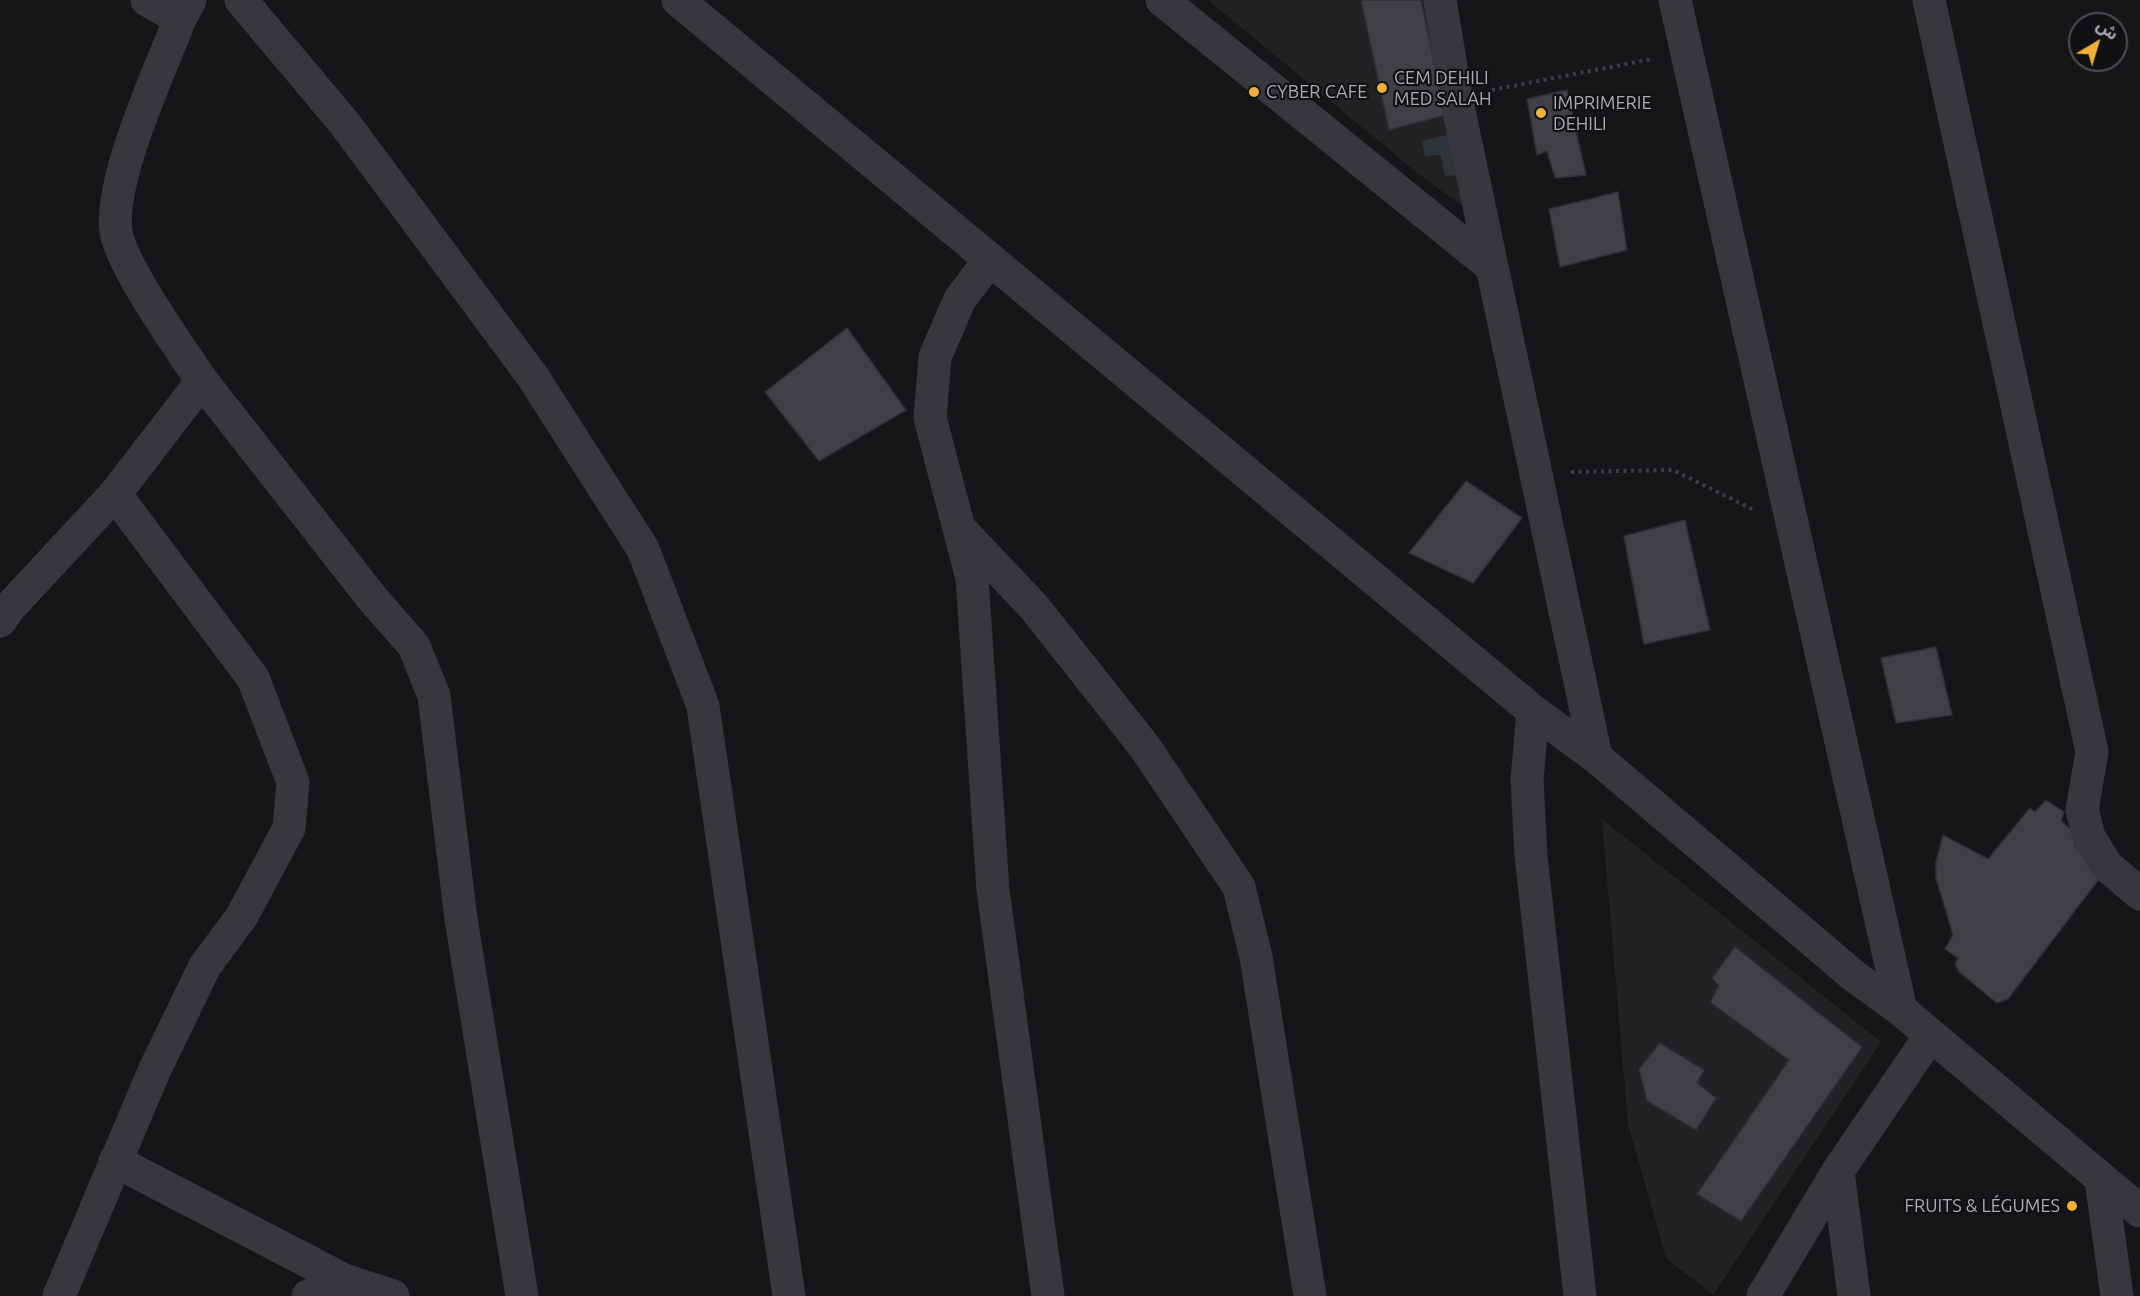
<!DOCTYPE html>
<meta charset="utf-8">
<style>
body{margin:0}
#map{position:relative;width:2140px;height:1296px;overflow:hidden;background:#161618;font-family:Ubuntu,"Noto Sans Arabic",sans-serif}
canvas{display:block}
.north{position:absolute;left:2068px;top:12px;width:60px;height:60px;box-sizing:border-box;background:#111113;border:2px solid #4d4f55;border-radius:50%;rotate:38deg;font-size:16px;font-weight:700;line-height:24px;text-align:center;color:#a8adb8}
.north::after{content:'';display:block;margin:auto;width:21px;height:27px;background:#f2b134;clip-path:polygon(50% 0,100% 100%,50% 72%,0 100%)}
</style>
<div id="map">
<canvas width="2140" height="1296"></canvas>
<div class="north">ش</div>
</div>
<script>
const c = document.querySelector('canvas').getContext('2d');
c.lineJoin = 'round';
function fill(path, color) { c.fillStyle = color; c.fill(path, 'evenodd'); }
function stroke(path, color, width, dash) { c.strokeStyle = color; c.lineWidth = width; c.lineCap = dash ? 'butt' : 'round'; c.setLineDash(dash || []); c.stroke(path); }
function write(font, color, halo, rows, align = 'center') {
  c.font = font + ' Ubuntu,sans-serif'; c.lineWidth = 4.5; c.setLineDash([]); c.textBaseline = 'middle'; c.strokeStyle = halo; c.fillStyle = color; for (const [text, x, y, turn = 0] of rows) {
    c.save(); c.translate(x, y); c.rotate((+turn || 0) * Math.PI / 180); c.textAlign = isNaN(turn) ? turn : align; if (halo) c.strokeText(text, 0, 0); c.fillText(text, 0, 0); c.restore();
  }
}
fill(new Path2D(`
 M1208 0H1431L1477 216 1421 176Z
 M1602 819 1881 1042 1713 1295 1666 1258 1628 1124Z`), '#222225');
fill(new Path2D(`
 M1456 133 1465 175 1445 176 1441 155 1425 156 1422 141Z`), '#2c353c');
const building = new Path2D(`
 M1361 0H1421L1445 115 1389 130Z
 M1567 90 1586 175 1555 178 1547 151 1537 155 1527 99Z
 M1618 192 1627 250 1560 267 1549 209Z
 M847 328 906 410 819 461 765 392Z
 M1466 481 1522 518 1473 583 1409 553Z
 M1685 520 1710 630 1644 644 1624 536Z
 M1936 647 1952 715 1896 723 1881 658Z
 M2046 800 2064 812 2061 821 2078 836 2075 847 2105 871 2008 999 1997 1003 1959 972 1955 964 1958 958 1945 949 1953 935 1936 878V862L1943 835 1988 859 2030 808 2035 812Z
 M1735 947 1862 1047 1741 1221 1697 1194 1789 1060 1710 1002 1719 986 1712 978Z
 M1660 1043 1704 1070 1697 1083 1716 1098 1696 1130 1647 1101 1639 1069Z`);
fill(building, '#404145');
stroke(building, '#303034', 1.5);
stroke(new Path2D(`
 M1492 90 1652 59
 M1571 472 1673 470 1752 509`), '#3d3f44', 4, [3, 4.5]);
stroke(new Path2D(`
 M147 0 180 19
 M241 0 345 124 533 377 643 549 703 706 789 1296
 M678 0 1533 711 1596 757 1854 976 1901 1010 2140 1211
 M1162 0 1492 267
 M1440 0 1456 97 1596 757
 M1675 0 1901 1010
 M1929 0 2092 752 2082 810 2089 837 2107 866 2140 894
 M990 260 960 299 935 357 930 418 972 578 993 890 1048 1296
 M202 381 372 598 414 646 434 696 461 919 522 1296
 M961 530 1034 607 1144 746 1239 887 1256 957 1310 1296
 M0 621 9 608 115 494 202 381C181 349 121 266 116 231 109 180 160 70 180 19L190 0
 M1533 711 1527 780 1531 856 1580 1296
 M115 1161 344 1280
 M1838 1171 1854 1296
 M2101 1180 2117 1296
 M59 1296 155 1069 205 966 242 916 289 828 293 782 253 678 115 494
 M308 1296 344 1280 393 1296
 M1763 1296 1838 1171 1930 1036`), '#37383d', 33);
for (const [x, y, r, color] of [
 [1382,88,6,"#f2b134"],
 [1254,92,6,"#f2b134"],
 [1541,113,6,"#f2b134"],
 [2072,1206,6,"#f2b134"]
]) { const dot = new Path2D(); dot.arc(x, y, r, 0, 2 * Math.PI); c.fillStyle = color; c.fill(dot); stroke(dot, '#111113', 2); }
write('18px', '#a8adb8', '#111113', [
 ["CEM DEHILI",1394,78],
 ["MED SALAH",1394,99],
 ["CYBER CAFE",1266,92],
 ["IMPRIMERIE",1553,103],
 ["DEHILI",1553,124],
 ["FRUITS & LÉGUMES",2060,1206,"right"]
], 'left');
</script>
